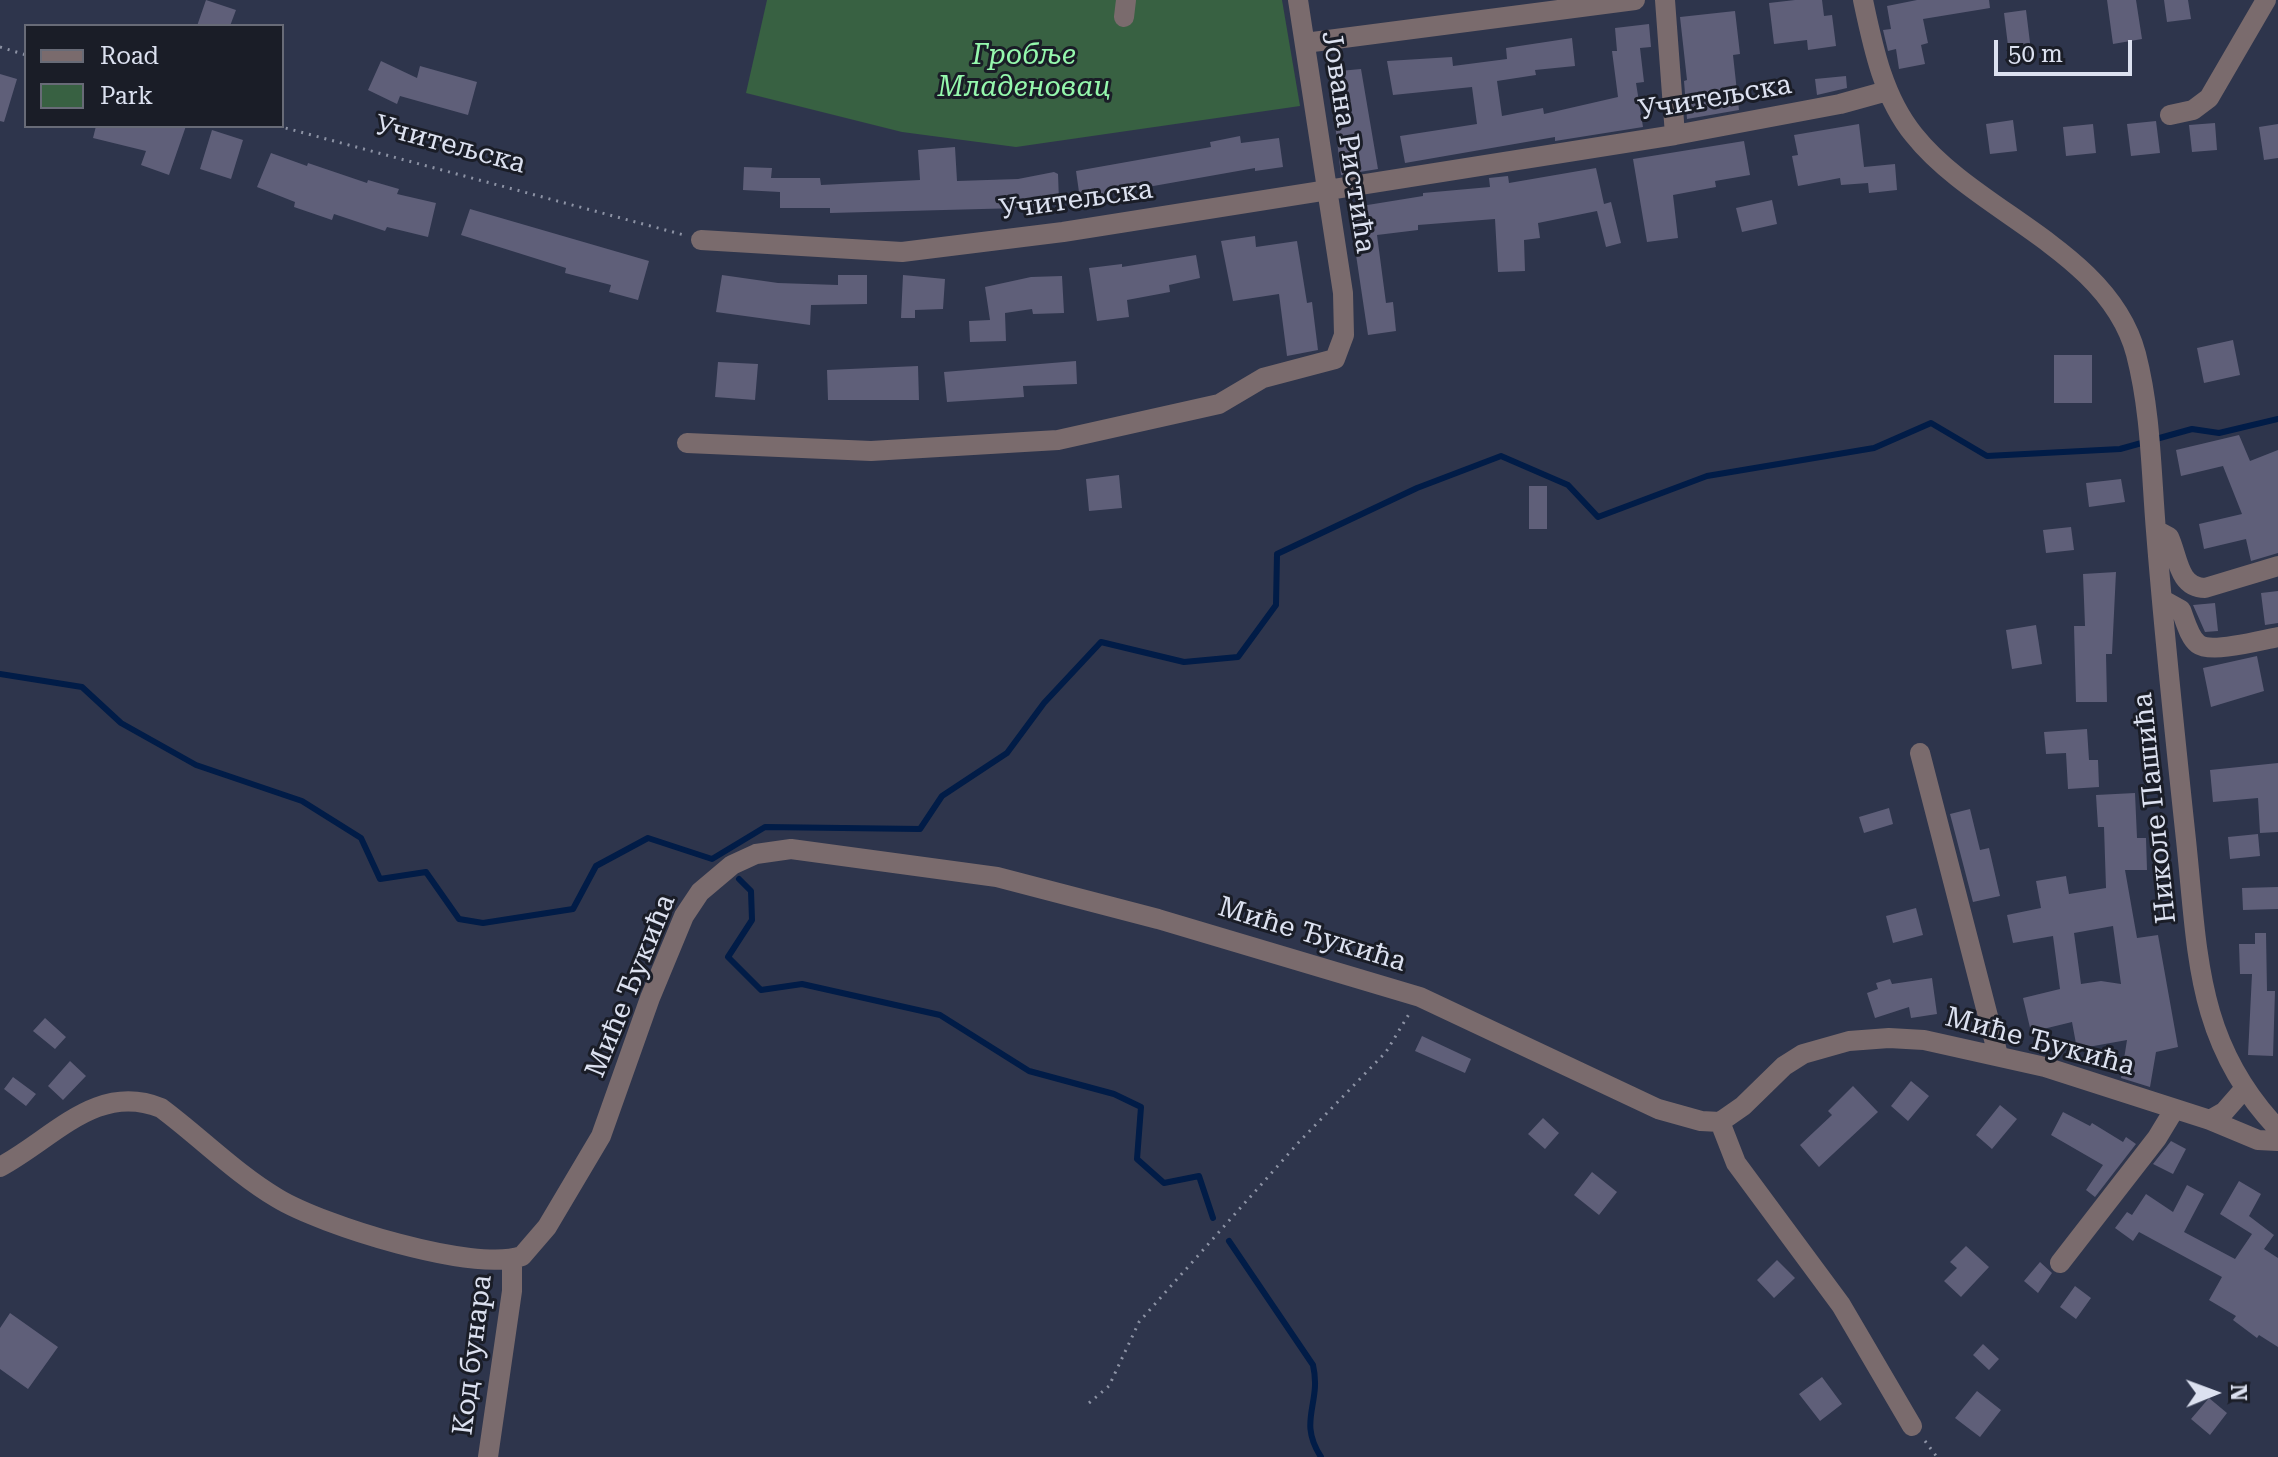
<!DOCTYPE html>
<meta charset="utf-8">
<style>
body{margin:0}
#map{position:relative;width:2278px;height:1457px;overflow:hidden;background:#2e354c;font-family:"Roboto Serif",serif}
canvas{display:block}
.legend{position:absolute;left:24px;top:24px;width:260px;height:104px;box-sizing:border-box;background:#1a1d27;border:2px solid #686b77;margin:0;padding:10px 14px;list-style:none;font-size:24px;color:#dce1f0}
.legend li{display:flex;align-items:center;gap:16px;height:40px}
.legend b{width:40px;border:2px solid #686b77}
.north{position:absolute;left:2174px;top:1353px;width:80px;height:80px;-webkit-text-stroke:6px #1a1d27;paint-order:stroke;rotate:89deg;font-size:22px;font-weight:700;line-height:32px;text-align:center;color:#dce1f0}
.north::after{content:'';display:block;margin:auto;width:28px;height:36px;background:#dce1f0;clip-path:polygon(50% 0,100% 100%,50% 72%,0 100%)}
.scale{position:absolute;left:1994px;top:40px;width:138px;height:36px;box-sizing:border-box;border:4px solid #dce1f0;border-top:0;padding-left:10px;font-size:24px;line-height:28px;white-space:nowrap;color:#dce1f0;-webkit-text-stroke:6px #1a1d27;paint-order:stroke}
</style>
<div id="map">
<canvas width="2278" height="1457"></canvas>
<ul class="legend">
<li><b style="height:10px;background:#7a6b6d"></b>Road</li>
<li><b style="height:22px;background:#386142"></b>Park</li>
</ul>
<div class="north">N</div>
<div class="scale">50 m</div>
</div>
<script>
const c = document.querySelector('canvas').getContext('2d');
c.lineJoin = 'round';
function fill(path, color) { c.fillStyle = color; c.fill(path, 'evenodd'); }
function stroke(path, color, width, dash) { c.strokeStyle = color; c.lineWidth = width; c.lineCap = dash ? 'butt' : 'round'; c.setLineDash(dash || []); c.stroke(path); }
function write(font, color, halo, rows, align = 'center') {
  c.font = font + ' "Roboto Serif",serif'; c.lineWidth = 6; c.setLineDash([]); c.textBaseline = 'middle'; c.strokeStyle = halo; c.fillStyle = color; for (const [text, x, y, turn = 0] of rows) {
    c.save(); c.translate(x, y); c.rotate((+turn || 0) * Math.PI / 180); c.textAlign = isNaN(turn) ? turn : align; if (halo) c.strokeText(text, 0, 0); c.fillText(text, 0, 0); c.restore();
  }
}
fill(new Path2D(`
 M767 0H1282L1300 106 1016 147 902 132 746 93Z`), '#386142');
stroke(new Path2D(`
 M0 674 82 687 121 723 196 765 302 801 361 838 380 879 426 872 459 919 483 923 573 909 596 866 648 838 712 859 765 827 920 829 942 796 1007 753 1044 703 1101 642 1184 662 1238 657 1276 605 1277 554 1417 488 1501 456 1568 485 1598 517 1707 476 1874 448 1931 423 1987 456 2120 449 2192 429 2219 433 2278 419
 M739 879 751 891 752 920 728 957 761 990 802 984 940 1015 1029 1071 1114 1094 1141 1107 1137 1159 1164 1183 1199 1176 1213 1218
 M1229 1241 1313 1365C1322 1404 1297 1420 1321 1457`), '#011c47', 6);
fill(new Path2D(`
 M206 0 236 10 230 26H197Z
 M1795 0H1822L1824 16 1832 15 1836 46 1808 50 1807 40 1774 44 1769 3Z
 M1917 0H1989L1990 8 1923 19 1928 43 1921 45 1925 64 1899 69 1896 49 1888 51 1883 30 1891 29 1887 6Z
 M2107 0H2136L2142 39 2113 44Z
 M2164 0H2188L2191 19 2167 22Z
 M2026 10 2032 59 2010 62 2004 13Z
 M1735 11 1740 54 1733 55 1739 110 1687 119 1684 81 1687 80 1680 17Z
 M1649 24 1651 47 1640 48 1644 82 1636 83 1643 127 1555 141V137L1405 163 1400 136 1477 124 1472 87 1393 95 1387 61 1452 57 1453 66 1507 59 1506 48 1572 38 1575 66 1535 70 1536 75 1497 81 1502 116 1543 108 1544 114 1618 97 1612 51H1617L1615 28Z
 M381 61 417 78 420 66 477 82 468 115 400 96 397 104 368 90Z
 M1361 69 1378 169 1341 175 1329 72Z
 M0 74 17 79 4 122 0 121Z
 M1846 76 1847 88 1817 95 1815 79Z
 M2013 120 2017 151 1990 154 1986 124Z
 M2156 121 2160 153 2131 156 2127 124Z
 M2215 123 2217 150 2192 152 2189 125Z
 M1859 124 1864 167 1895 164 1897 190 1869 193 1868 183 1841 185 1840 178 1798 186 1792 156 1798 155 1794 135Z
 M2093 124 2096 153 2066 156 2063 127Z
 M2278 124V158L2264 160 2259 127Z
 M96 126H186L169 175 141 165 146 151 93 138Z
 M212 130 243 140 231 179 200 169Z
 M1240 136 1241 143 1279 138 1283 167 1255 171V168L1080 199 1076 171 1211 147 1210 142Z
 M1744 141 1750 175 1715 181 1716 187 1673 195 1678 238 1647 242 1633 159Z
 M955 147 957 181 1018 179 1054 172 1058 174 1059 201 1020 208 830 213V208H780V192L743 190 744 167 772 168 771 178H820L821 185 920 180 918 150Z
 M271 153 307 166 308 163 367 183 368 180 399 189 397 194 436 203 428 237 387 227 385 231 334 214 332 220 294 207 295 202 257 187Z
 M1596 168 1604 204 1611 202 1621 243 1606 247 1597 211 1538 223 1540 238 1524 240 1525 271 1498 272 1495 219 1418 225V230L1377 235 1386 303 1393 302 1396 331 1368 335 1349 208 1423 196V193L1490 187 1489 178 1508 176 1509 183Z
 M1772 200 1777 224 1742 232 1736 208Z
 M470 209 649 261 638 300 609 292 611 285 565 273 566 268 461 235Z
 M1255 236 1256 247 1297 241 1307 303 1312 302 1318 350 1287 356 1279 294 1233 301 1221 241Z
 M1196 255 1200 278 1169 285 1170 292 1127 300 1129 317 1097 321 1089 268 1122 264V267Z
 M722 275 778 283 838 285V275H867V304L811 305 810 325 716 312Z
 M903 275 945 279 943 309 915 310V318H901Z
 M1062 276 1064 313 1033 314 1032 309 1005 313 1006 341 970 342 969 321 990 320 985 287 1031 277Z
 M2233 340 2240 375 2204 383 2197 348Z
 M2054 355H2092V403H2054Z
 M1076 361 1077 384 1023 386 1024 397 947 402 944 372Z
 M718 362 758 364 755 400 715 397Z
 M918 366 919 400H828L827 370Z
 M2239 435 2250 461 2278 450V553L2251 561 2246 539 2204 549 2199 524 2242 514 2223 466 2181 476 2176 450Z
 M1119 475 1122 508 1089 511 1086 479Z
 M2121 479 2125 502 2089 507 2086 483Z
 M1529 486H1547V529H1529Z
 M2071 527 2074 550 2046 553 2043 530Z
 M2116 572 2112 654H2106L2107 702H2076L2074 626H2085L2083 574Z
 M2278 591V623L2265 625 2261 593Z
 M2215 603 2218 631 2205 632 2193 605Z
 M2036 625 2042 664 2012 669 2006 630Z
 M2257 656 2264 691 2211 707 2203 668Z
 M2087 729 2089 760H2098L2099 787 2068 789 2066 753 2046 754 2044 732Z
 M2278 763V832L2260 833 2258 798 2213 802 2210 770Z
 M2135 793 2137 838H2146L2147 870H2125L2137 938 2158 935 2178 1047 2156 1052 2150 1087 2121 1078 2127 1040 2077 1049 2072 1022 2031 1032 2023 998 2060 989 2053 936 2013 943 2007 915 2041 908 2036 881 2066 876 2069 894 2106 888 2104 827H2098L2096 795ZM2113 926 2121 984 2101 981 2081 984 2074 933Z
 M1889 808 1893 824 1864 833 1859 817Z
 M1970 809 1980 850 1989 848 2000 896 1973 902 1950 814Z
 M2258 834 2260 856 2230 859 2228 837Z
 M2278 887V909L2243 910 2242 888Z
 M1916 908 1923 935 1893 943 1886 916Z
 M2255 933H2266L2267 991H2275L2273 1056 2248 1055 2252 974H2240L2239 944H2255Z
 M1932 978 1937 1014 1911 1018 1909 1007 1875 1018 1867 993 1878 989 1876 983 1890 979 1892 984Z
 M45 1018 66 1037 55 1049 33 1031Z
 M1422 1036 1471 1059 1465 1073 1415 1051Z
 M70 1061 86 1076 63 1100 48 1086Z
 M13 1077 36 1094 26 1106 4 1089Z
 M1911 1081 1929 1096 1908 1121 1891 1106Z
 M1853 1086 1878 1112 1819 1167 1800 1145 1832 1115 1828 1111Z
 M2000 1105 2017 1119 1992 1149 1976 1135Z
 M2063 1112 2090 1126 2092 1123 2123 1142 2126 1137 2136 1144 2095 1197 2086 1190 2103 1165 2051 1135Z
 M1543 1118 1559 1133 1545 1149 1528 1134Z
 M2171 1141 2186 1149 2173 1174 2153 1164Z
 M1592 1172 1617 1192 1599 1215 1574 1195Z
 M2239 1181 2261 1194 2249 1216 2274 1235 2264 1249 2278 1258V1347L2259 1335 2257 1338 2233 1320 2236 1316 2209 1300 2222 1277 2139 1232 2133 1241 2115 1228 2127 1212 2132 1215 2146 1194 2173 1212 2187 1185 2204 1194 2184 1232 2235 1259 2252 1234 2220 1214Z
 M1966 1246 1989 1267 1961 1297 1944 1281 1957 1268 1950 1262Z
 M1777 1260 1795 1278 1774 1298 1757 1280Z
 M2040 1262 2052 1273 2038 1293 2024 1281Z
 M2075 1286 2091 1298 2076 1319 2060 1307Z
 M10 1313 58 1347 28 1389 0 1369V1328Z
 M1983 1344 1999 1359 1989 1370 1973 1355Z
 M1822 1377 1842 1404 1820 1421 1799 1394Z
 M1977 1391 2001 1410 1980 1437 1955 1418Z
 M2209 1398 2227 1413 2210 1435 2191 1419Z`), '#5f5f79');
stroke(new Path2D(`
 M0 47 26 55
 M278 126 684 235
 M1089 1403 1109 1386 1139 1322 1299 1142 1386 1052 1409 1014
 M1925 1441 1937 1457`), '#8d93a5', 3, [2, 6]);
stroke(new Path2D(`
 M1665 0 1675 135
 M1863 0C1873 47 1883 97 1914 135 1976 213 2109 251 2136 354 2151 412 2151 471 2156 531 2164 634 2175 737 2186 840 2198 952 2195 1042 2278 1129
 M1124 17 1126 0
 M1305 43 1635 0
 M2170 115 2193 110 2209 98 2266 0
 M701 240 902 252 1063 232 1675 135 1840 104 1887 91
 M687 443 871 451 1058 440 1219 404 1263 378 1335 359 1344 335 1343 293 1298 0
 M2156 530 2169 537C2178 556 2178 588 2205 588L2278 566
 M2163 600 2181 610C2185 620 2189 637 2198 644 2211 654 2261 640 2278 637
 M1920 753 1998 1055
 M2210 1120 2224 1112 2245 1088
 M1720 1122 1736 1163 1841 1305 1912 1426
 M0 1167C54 1138 97 1082 161 1108 200 1137 235 1173 277 1198 321 1225 474 1273 522 1256L547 1227 601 1136 650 998 684 916 700 892 732 865 756 854 791 849 997 877 1158 919 1420 997 1658 1109 1701 1121 1720 1122 1743 1106 1784 1066 1803 1054 1849 1041 1889 1038 1924 1040 2045 1067 2210 1120 2258 1140 2278 1141
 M2060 1263 2157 1138 2174 1110
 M488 1457 512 1291V1259`), '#7a6b6d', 20);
write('italic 28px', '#95f8ad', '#1a1d27', [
 ["Гробље",1024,56],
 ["Младеновац",1024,88]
]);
write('28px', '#dce1f0', '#1a1d27', [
 ["Учитељска",1715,98,-10],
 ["Јована Ристића",1348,142,81],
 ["Учитељска",450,145,15],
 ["Учитељска",1076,200,-8],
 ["Николе Пашића",2155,808,-96],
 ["Миће Ђукића",1312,935,17],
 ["Миће Ђукића",631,986,-68],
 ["Миће Ђукића",2040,1042,15],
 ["Код бунара",473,1355,-83]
]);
</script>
